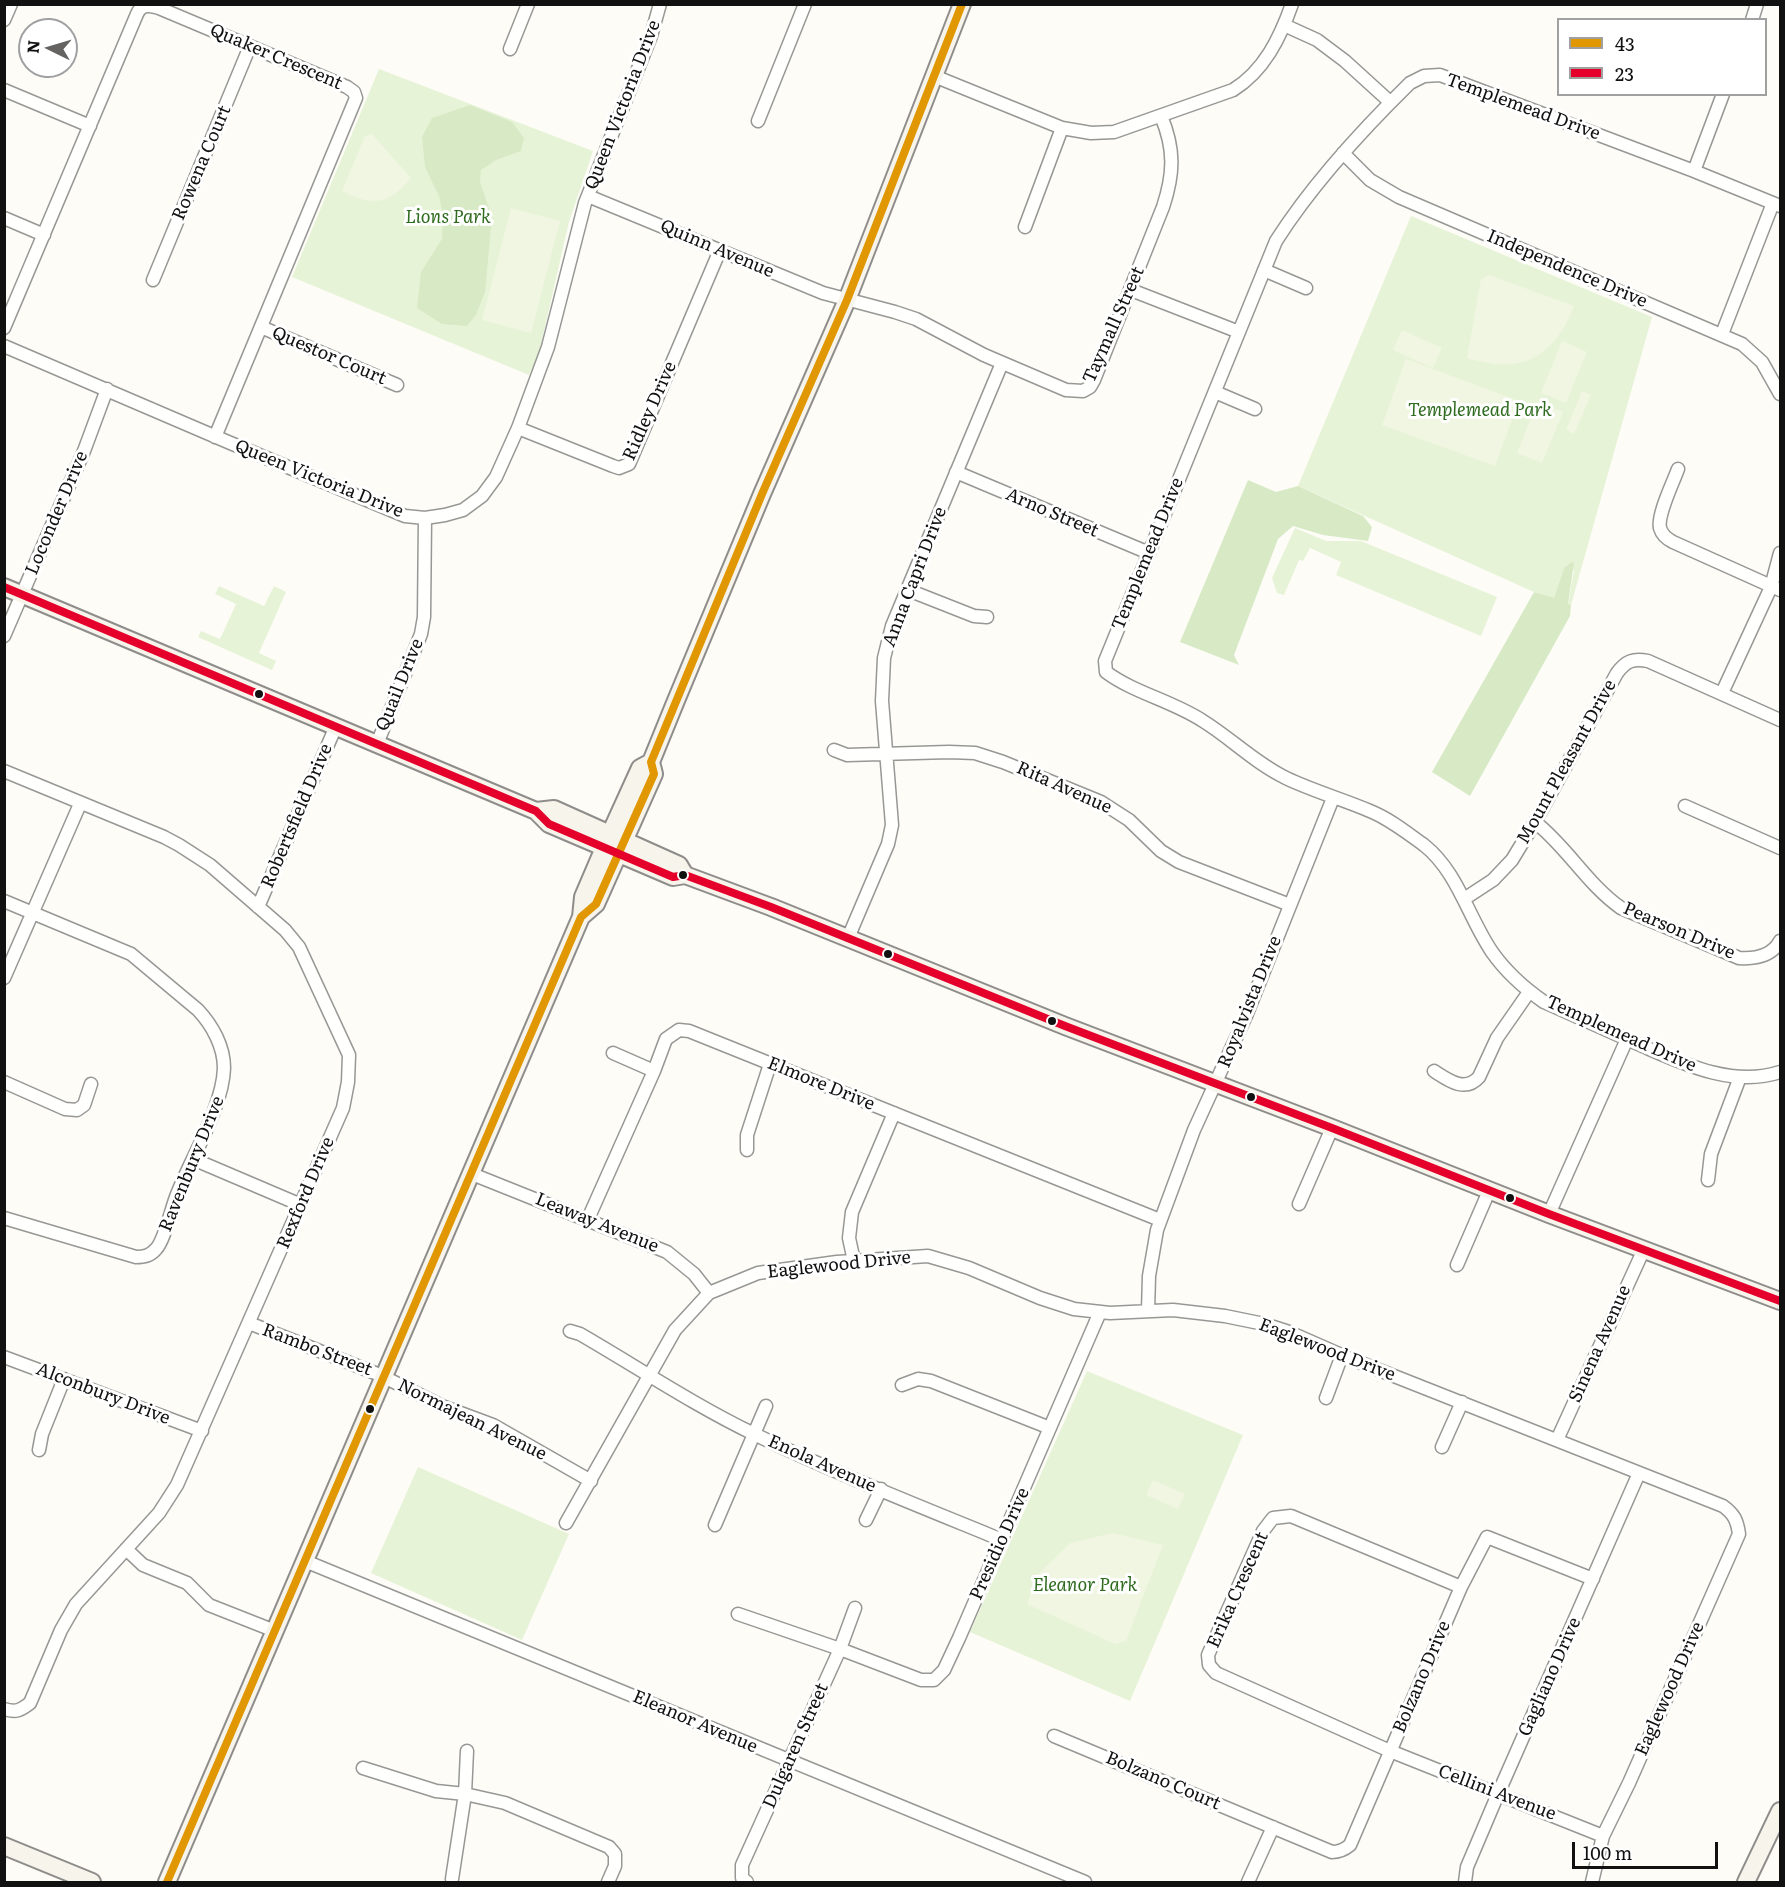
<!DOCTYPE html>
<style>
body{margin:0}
#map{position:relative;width:1785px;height:1887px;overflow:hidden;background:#fdfcf7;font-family:Literata,serif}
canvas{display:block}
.frame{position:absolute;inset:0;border:6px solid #111;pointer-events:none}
.legend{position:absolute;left:1557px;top:18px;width:210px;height:78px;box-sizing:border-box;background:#fff;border:2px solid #a0a0a0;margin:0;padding:8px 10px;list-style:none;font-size:18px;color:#111}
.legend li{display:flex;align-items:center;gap:12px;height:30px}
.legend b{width:30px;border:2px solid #a0a0a0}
.north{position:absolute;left:18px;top:18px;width:60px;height:60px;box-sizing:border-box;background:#fff;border:2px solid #a0a0a0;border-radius:50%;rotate:275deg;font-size:16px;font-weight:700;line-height:24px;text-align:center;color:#111}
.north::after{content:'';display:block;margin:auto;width:21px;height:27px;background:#646362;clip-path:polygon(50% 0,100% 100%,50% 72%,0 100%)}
.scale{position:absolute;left:1572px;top:1842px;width:146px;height:27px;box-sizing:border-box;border:3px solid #111;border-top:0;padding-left:8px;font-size:18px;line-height:21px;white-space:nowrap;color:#111;-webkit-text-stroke:4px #fff;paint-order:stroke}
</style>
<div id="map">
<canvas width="1785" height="1887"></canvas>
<div class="frame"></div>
<ul class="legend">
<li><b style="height:8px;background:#e09702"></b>43</li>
<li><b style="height:8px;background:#e4002b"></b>23</li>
</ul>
<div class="north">N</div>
<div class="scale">100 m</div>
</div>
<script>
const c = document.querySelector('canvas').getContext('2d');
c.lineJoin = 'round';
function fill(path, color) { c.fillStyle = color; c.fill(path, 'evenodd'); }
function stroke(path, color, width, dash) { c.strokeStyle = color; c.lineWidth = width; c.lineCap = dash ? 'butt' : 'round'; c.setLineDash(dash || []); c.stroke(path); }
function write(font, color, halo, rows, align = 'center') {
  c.font = font + ' Literata,serif'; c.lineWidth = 6; c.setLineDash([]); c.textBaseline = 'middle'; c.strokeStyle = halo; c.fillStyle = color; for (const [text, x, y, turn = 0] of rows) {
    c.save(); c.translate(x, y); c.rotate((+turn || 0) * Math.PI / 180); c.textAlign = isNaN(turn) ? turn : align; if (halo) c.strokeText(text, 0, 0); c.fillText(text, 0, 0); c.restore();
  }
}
fill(new Path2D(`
 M379 69 593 151 569 222 539 353 529 375 292 277Z
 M1411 216 1652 317 1571 605H1568L1574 570 1564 568 1554 599 1534 592 1298 486Z
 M1295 528 1326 541H1361L1497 597 1481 636 1336 575 1341 562 1310 548 1303 561 1299 560 1284 595 1277 593 1272 578Z
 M219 586 264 606 274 586 286 592 259 653 276 661 272 670 198 637 201 631 220 639 236 604 215 594Z
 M1087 1371 1243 1435 1130 1701 970 1632Z
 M418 1467 569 1534 522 1640 371 1573Z`), '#e7f3d7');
fill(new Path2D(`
 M470 105 512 122 524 138 521 151 496 160 481 170 480 182 492 217 485 292 476 315 467 326 442 324 417 308 421 272 442 239 443 215 439 196 425 167 422 137 432 118Z
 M1248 480 1276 492 1298 486 1363 516 1372 527 1368 541 1323 535 1293 526 1278 539 1234 655 1239 665 1180 642Z
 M1572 562 1574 563 1568 604 1571 605 1570 616 1470 796 1432 772 1534 592 1554 598 1564 568Z`), '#d8eac5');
fill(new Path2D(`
 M372 134 411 178C389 205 373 207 342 191L365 136Z
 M511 208 560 221 531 333 482 320Z
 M1489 275 1574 306C1554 358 1521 375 1467 358L1481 279Z
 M1402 330 1442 348 1433 368 1393 350Z
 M1562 341 1587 352 1566 403 1541 393Z
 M1406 359 1519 401 1495 466 1382 425Z
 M1582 391 1591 395 1574 434 1566 430Z
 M1537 402 1563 412 1542 463 1517 453Z
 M1153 1480 1185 1494 1178 1509 1146 1495Z
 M1113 1533 1163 1545 1126 1641 1115 1644 1027 1604 1037 1575 1070 1543Z`), '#f0f6e1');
const minor = new Path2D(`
 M4 20 11 4
 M1752 20 1757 4
 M1284 25 1317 40 1345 61 1390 102
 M510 49 528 4
 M934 76 1062 128 1091 133 1114 132 1233 90C1264 71 1280 38 1292 4
 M4 90 90 126
 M758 121 805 4
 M1343 153 1370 180 1399 197 1742 344 1762 362 1780 394
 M1694 171 1723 94
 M588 196 823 293 895 312 916 319 984 355 1066 390 1083 391 1090 387 1094 380 1163 207C1174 174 1175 149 1161 116
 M1780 206 1694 171 1440 75 1424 76 1410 83C1361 131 1313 183 1276 241L1105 661 1106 672C1134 693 1173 701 1203 721 1232 739 1255 763 1286 778 1313 791 1342 799 1370 811 1390 819 1407 833 1424 845 1458 872 1468 917 1492 952 1506 972 1524 988 1544 1002 1575 1016 1606 1030 1638 1044 1682 1063 1732 1088 1780 1072
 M4 218 44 235
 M1025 227 1062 128
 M1264 270 1306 288
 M153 280 250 46
 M1131 290 1239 332
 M261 327 397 385
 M4 328 137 14C141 4 150 5 159 8L347 87 354 92 356 98 215 437
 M1722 334 1773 203
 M4 346 228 442 405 516 425 518 445 515 463 510 482 496 496 477 518 428 548 347 585 203 651 36 660 4
 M1215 392 1255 409
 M518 428 613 466 619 468 629 464 720 250
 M1678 469C1673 483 1657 515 1660 528 1662 535 1667 539 1673 542L1780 590
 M956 472 1149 553
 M908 590 974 616 987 617
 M4 636 84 451 107 389
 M1722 693 1771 587 1780 553
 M377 744 421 634 424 617 425 518
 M834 750 847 755 949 752 975 753 1003 762 1101 802 1129 820 1161 851 1179 862 1290 905
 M4 771 164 837 179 845 210 865 285 930 299 947 349 1055 348 1082 343 1108 177 1485 159 1513 76 1604 61 1630 30 1703C21 1710 16 1713 4 1709
 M1685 806 1780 848
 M1535 822C1567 847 1587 884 1621 908L1739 958C1755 959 1772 956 1780 941
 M1464 899 1493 880 1512 860 1535 822 1617 673C1626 661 1633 658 1648 661L1780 720
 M4 901 131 954 198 1010C212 1025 224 1046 224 1068 223 1107 190 1160 176 1197 171 1210 164 1241 156 1249 150 1256 144 1257 136 1257L4 1218
 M258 907 336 726
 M848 938 888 844 892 825 882 701 884 658 892 626 1002 363
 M4 978 80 804
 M613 1053 654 1071
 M1434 1071C1448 1080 1465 1093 1479 1077L1497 1038 1529 992
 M4 1082 65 1109 77 1110 84 1105 91 1084
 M747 1150V1135L770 1064
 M193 1159 301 1205
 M472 1174 667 1252 694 1274 709 1293
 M1708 1180 1711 1154 1740 1077
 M1299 1204 1332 1128
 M1549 1214 1627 1039
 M588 1219 654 1071 666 1039 679 1030 689 1031 1160 1220
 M854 1261 849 1238 852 1212 894 1113
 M1457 1265 1489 1191
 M1148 1311 1149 1276 1157 1230 1194 1130 1246 1016 1333 798
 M249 1323 380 1375 442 1406 493 1425 591 1481
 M570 1331 580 1334C637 1367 694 1405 754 1434 835 1473 919 1506 1002 1540
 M4 1357 202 1431
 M902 1385 918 1379 931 1381 1050 1428
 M1326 1398 1342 1355
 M1557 1440 1644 1249
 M1442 1447 1462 1402
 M39 1450 42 1434 64 1379
 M866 1520 881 1489
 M566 1523 675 1330 709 1293 758 1273 837 1262 928 1256 969 1268 1040 1298 1074 1309 1110 1313 1173 1310 1225 1316 1264 1324 1289 1332 1346 1357 1723 1506C1734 1514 1737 1520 1739 1534L1629 1783 1603 1836 1592 1882
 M715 1525 766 1406
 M126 1549 143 1565 187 1583 209 1605 275 1631
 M305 1561 1085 1882
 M1461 1587 1291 1516 1273 1518 1263 1531 1208 1655 1209 1665 1216 1673 1390 1751 1603 1836
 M738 1614 840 1649 921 1680H934L944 1670 959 1638 1100 1312
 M1054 1736 1332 1852C1339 1852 1344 1850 1350 1845L1461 1587 1487 1537 1593 1579
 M363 1768 436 1791 465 1794 505 1803 609 1847 615 1854V1866L608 1882
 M452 1879 465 1794 467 1751
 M747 1882 742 1878V1865L840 1649 855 1608
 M1248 1882 1273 1827
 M1465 1882 1467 1867 1498 1794 1639 1473`);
const secondary = new Path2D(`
 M4 587 536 811 549 824 673 877 685 875 771 907 1065 1026 1332 1128 1549 1214 1780 1301
 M536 811 554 809 679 865 685 875
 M581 917 583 897 610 834 640 768 651 762
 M4 1846 92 1882
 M167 1882 578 924 581 917 596 904 654 774 651 762 675 703 762 494 847 300 962 4
 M1746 1882 1780 1811`);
stroke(minor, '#979795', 15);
stroke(secondary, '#8e8d8b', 20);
stroke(minor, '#fffffe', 12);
stroke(secondary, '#f6f4eb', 16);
stroke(new Path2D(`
 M167 1882 581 917 596 904 654 774 651 762 762 494 847 300 962 4`), '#e09702', 8);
stroke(new Path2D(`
 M4 587 536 811 549 824 673 877 685 875 771 907 1065 1026 1332 1128 1549 1214 1780 1301`), '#e4002b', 8);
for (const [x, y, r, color] of [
 [259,694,5,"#111"],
 [683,875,5,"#111"],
 [888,954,5,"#111"],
 [1052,1021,5,"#111"],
 [1251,1097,5,"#111"],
 [1510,1198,5,"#111"],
 [370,1409,5,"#111"]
]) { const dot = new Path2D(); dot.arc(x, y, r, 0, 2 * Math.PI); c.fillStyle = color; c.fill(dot); stroke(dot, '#fff', 2); }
write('18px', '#111', '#fff', [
 ["Quaker Crescent",276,57,23],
 ["Queen Victoria Drive",623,105,-69],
 ["Templemead Drive",1523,107,20],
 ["Rowena Court",202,163,-67],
 ["Quinn Avenue",717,249,23],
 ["Independence Drive",1567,269,23],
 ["Taymall Street",1114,325,-66],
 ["Questor Court",329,356,23],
 ["Ridley Drive",650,411,-66],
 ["Queen Victoria Drive",319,479,22],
 ["Loconder Drive",57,513,-67],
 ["Arno Street",1052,513,23],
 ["Templemead Drive",1148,554,-68],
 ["Anna Capri Drive",915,577,-69],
 ["Quail Drive",400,685,-68],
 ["Mount Pleasant Drive",1567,762,-61],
 ["Rita Avenue",1064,788,24],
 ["Robertsfield Drive",297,816,-67],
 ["Pearson Drive",1679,931,23],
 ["Royalvista Drive",1250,1002,-68],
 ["Templemead Drive",1621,1034,24],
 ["Elmore Drive",821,1084,22],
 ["Ravenbury Drive",192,1164,-68],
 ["Rexford Drive",306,1193,-67],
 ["Leaway Avenue",597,1223,22],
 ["Eaglewood Drive",839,1265,-6],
 ["Sinena Avenue",1600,1344,-66],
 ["Rambo Street",317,1350,21],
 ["Eaglewood Drive",1327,1350,21],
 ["Alconbury Drive",103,1394,21],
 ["Normajean Avenue",472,1420,26],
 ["Enola Avenue",822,1464,24],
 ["Presidio Drive",1000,1544,-66],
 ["Erika Crescent",1238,1590,-66],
 ["Bolzano Drive",1422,1677,-67],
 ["Gagliano Drive",1550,1677,-66],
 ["Eaglewood Drive",1670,1689,-66],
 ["Eleanor Avenue",695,1722,23],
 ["Dulgaren Street",796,1746,-66],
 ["Bolzano Court",1163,1781,23],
 ["Cellini Avenue",1497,1793,21]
]);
write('italic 18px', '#2f6b1f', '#fff', [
 ["Lions Park",448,218],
 ["Templemead Park",1480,411],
 ["Eleanor Park",1085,1586]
]);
</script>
